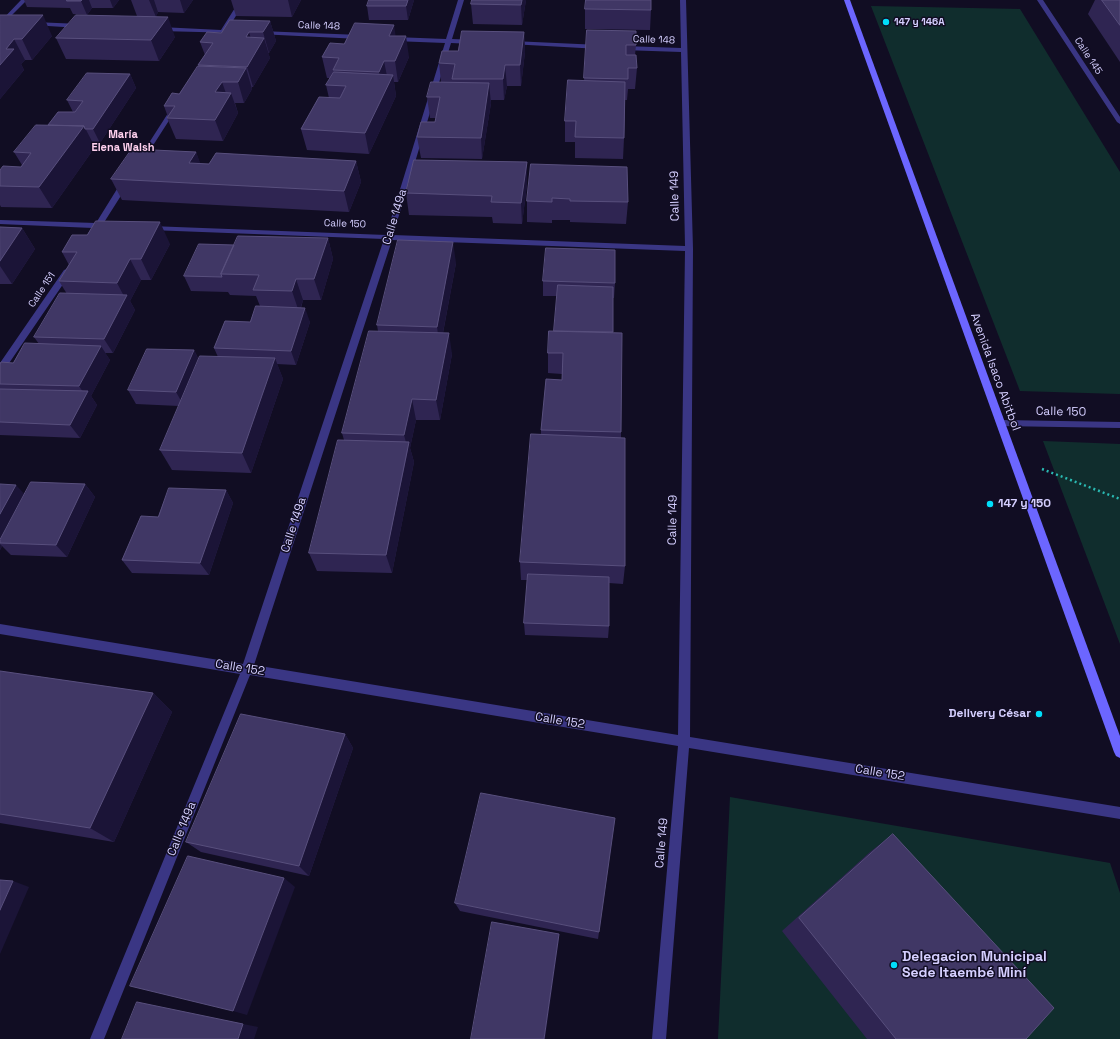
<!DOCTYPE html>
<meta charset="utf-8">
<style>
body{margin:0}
canvas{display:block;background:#110d23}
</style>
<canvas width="1120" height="1039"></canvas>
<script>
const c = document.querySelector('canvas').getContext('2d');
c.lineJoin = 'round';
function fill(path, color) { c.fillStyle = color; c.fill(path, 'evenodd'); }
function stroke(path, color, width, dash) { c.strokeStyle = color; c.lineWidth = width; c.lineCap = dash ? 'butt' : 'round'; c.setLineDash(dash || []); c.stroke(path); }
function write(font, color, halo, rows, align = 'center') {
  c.font = font + ' "Space Grotesk",sans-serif'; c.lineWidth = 3; c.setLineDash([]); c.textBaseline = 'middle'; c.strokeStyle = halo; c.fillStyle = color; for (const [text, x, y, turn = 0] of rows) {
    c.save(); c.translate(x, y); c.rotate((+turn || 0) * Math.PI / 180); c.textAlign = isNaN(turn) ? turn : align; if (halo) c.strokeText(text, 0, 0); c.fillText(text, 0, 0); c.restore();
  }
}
fill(new Path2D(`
 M871 6 1020 9 1120 172V394L1020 391Z
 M1043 441 1120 444V644Z
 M730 797 1110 863 1120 893V1039H718Z`), '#102d2d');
stroke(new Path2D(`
 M1042 469 1120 499`), '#2ab9b2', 2.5, [2, 3]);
fill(new Path2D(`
 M21 0H27L0 27V22Z
 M240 0H246L227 30 238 31V33L160 31 157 29 160 27 221 30Z
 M458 0H464L452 39 474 40 477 42 474 44 451 43 393 235 685 246 681 52 623 50 620 48 623 46 681 48 680 0H686L693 249 690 737 1120 807V819L689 748 666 1039H652L678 746 250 675 104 1039H90L240 674 0 634V624L243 664 384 239 150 230 146 228 150 226 386 235 445 43 394 41 391 39 394 37 446 39ZM392 240 685 251 678 735 254 665Z
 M1037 0H1043L1120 117V124L1117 122Z
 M34 22 80 24 83 26 80 28 32 25V23Z
 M260 31 360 35 363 37 360 39 258 34V32Z
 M512 41 600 45 603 47 600 49 510 44V42Z
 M172 107 177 108 143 161H139L138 160Z
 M122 181 129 183 103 224H109V228H100L96 231H93V228L0 224V220L96 223Z
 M67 269 70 270V274L3 372 0 373V363L64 270Z
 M1001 420 1120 422V428L1001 426 996 423Z`), '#3a3684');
fill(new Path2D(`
 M844 0H850L1120 736V758L1116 756 1114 752Z`), '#6c66ff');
fill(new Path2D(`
 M24 0H119L113 8H92L87 15 73 14 70 8 27 7Z
 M131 0H193L184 13 158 12 156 16 175 37 159 61 66 59 56 38 137 16Z
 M231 0H301L292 17 236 16Z
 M414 0 408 20H369L367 6Z
 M472 0H526L522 25 473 24 471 4Z
 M1095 0H1120V62L1088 14Z
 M585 9 651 10 650 30 585 29Z
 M0 15 52 36 32 60H25L21 64 24 70 0 99Z
 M270 21 276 41 269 53H268L270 58 253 87H252V89L244 103H235L238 113 223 141 176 139 167 118 168 117 164 106 179 94 199 66 198 65 205 55 200 42 221 33Z
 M587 30 636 45 635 55 637 68 635 89H628L627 100H625L624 138 623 159 575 158V142H565V121L584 81Z
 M524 32 525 52 521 86H507L504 100H491V103L482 159 421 158 417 137 435 122 436 118H430L427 97 441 82 439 63 458 51Z
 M395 36 409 57 398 82H394L396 96 369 154 307 150 301 129 329 98 326 85 330 78H327L322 57 344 44Z
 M130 74 136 88 100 143H92L95 147 52 208 1 207 0 205V170L21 167 22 165 14 152 48 125 73 112 67 100Z
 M196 152 200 164H209L356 161 361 182 349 212 122 200 111 179Z
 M527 162V184L522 224 493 223 492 217 409 215 406 193Z
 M531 164 628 202 626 224 570 222V220H552V223L527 222V201Z
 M0 227 22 228 35 249 12 284H0Z
 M328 238 333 259 321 300H303L301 308 310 322 296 365 277 364 283 379 251 473 172 470 160 450 179 406 136 404 128 390 194 350 199 360 218 357 214 348 250 322 260 306 256 296 230 295 228 292 191 291 184 276 234 245Z
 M170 244 151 280H141L130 301 135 310 113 353H105L110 360 91 396 97 405 80 438 0 435V384L13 363 39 344 34 337 67 294 59 281 69 265 62 252Z
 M456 263 443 333 452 354 440 420H416L410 448 414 462 392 573 317 571 309 553 344 440 342 433 378 331 377 325Z
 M543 281 615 283 614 298H613V332L621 432V437L625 566 623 584 609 583V626L608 638 525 635 524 623 527 580H521L520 562 541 435V430L562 380V374L548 373V353L554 331 557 296H543Z
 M0 484 24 494 85 484 95 497 67 557 11 555 2 546 0 550Z
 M226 490 233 503 209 575 132 573 122 560 158 517Z
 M0 671 153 693 172 712 114 842 0 823Z
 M345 734 353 748 309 876 201 852 186 842Z
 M893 834 1026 1039H867L782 931 870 852Z
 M455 903 599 932 598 939 460 911Z`), '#2f2552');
fill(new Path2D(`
 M82 0H89L92 8 87 15 81 1Z
 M110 0H119L113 8Z
 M149 0H154L158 12 156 17Z
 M180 0H193L184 13Z
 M288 0H301L292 17Z
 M408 0H414L408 20 406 6Z
 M522 0H526L522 25 521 5Z
 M43 15 52 36 32 60 22 39Z
 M168 17 175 37 159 61 151 40Z
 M270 21 276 41 269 53 263 32Z
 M394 25 397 45 389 36Z
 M249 32 255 52 246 37Z
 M524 32 525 52 521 86 520 65Z
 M406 36 409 57 398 82 395 61Z
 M264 38 270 58 253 87 247 67Z
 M14 39 25 60 21 64 24 70 0 99V65L6 49Z
 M384 61 388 81 383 93 379 72Z
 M505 65 507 86 504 100 503 79Z
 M246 68 252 89 244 103 238 82Z
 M130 74 136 88 100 143 93 129Z
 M393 75 396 96 369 154 365 133Z
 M222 82 228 99 231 93 238 113 223 141 215 120V92Z
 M489 83 491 103 482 159 481 138Z
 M84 126 95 147 52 208 39 187Z
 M196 152 204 173 189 163Z
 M356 161 361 182 349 212 344 191Z
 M527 162V184L522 224 521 203Z
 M160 222 170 244 151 280 141 259Z
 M22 228 35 249 12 284 0 266V261Z
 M328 238 333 259 321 300 314 279Z
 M453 242 456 263 440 348 437 327Z
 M130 259 141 280 130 301 135 310 113 353 104 339 125 298 117 283Z
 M296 279 303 300 299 312 292 291Z
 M305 308 310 322 296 365 291 351Z
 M449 333 452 354 440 420 436 400Z
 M101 346 110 360 91 396 97 405 80 438 70 425 85 395 79 386Z
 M194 350 201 364 184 406 176 392Z
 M275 358 283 379 251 473 242 453Z
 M412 399 416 420 410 448 414 462 392 573 386 555 408 450 404 435Z
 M85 484 95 497 67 557 56 545Z
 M16 485 28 498 0 543V514Z
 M226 490 233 503 209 575 200 563Z
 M0 544 2 546 0 550Z
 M153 693 172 712 114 842 90 828Z
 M345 734 353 748 309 876 299 866Z
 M284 878 295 887 247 1015 233 1011Z
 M13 881 29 887 0 954V910Z
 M559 934V939L545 1039H544Z
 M243 1024 258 1027 254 1039H238Z`), '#1b1437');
const building = new Path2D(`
 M67 0H82L81 1H67Z
 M369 0H408L406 6H367Z
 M472 0H522L521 5 471 4Z
 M586 0H651V10L585 9Z
 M1102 0H1120V25Z
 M0 15H43L22 39H14L6 49H14L0 65Z
 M76 15 168 17 151 40 56 38Z
 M230 20 270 21 263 32H249L246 37 264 38 247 67 198 65 213 43 200 42 207 32 221 33Z
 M355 23 394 25 389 36H406L395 61H384L379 72 333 70 339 58 322 57 330 43 344 44Z
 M587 30 636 31V45H626V55H636L637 68H628V79L584 78Z
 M462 31 524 32 520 65H505L503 79H452L455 64 439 63 442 51H458Z
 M198 66 246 68 238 82H222L215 92 231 93 215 120 167 118 175 106H164L172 93 179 94Z
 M334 72 393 75 365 133 301 129 319 97 340 98 346 86 326 85Z
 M87 73 130 74 93 129H85L84 126 48 125 58 112H75L83 101 67 100Z
 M568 80 625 82 624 138 575 137 576 121H565Z
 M431 82 489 83 481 138 417 137 421 122H435L440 97H427Z
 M36 125 84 126 39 187 0 186V170L3 166 21 167 31 153 14 152Z
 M132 149 196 152 189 163 209 164 216 153 356 161 344 191 111 179Z
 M414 160 527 162 521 203 491 202 492 196 406 193Z
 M531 164 627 167 628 202 570 201V199L552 198V202L527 201Z
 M96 221 160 222 141 259H130L117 283 59 281 77 252H62L72 235H87Z
 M0 227 22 228 0 261Z
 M238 236 328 238 314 279H296L292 291 253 290 259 275 221 274Z
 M398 240 453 242 437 327 377 325Z
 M199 244 234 245 221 274 222 277 184 276Z
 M546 248 615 250V283L543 281Z
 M558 285 613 287V332L554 331Z
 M60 293 127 295 104 339 34 337Z
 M256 306 305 308 291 351 214 348 225 321 250 322Z
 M369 331 449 333 436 400 412 399 404 435 342 433Z
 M549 331 622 333 621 432 541 430 546 379 562 380 563 353H548Z
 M25 343 101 346 79 386 0 384V364L1 362 13 363Z
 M147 349 194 350 176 392 128 390Z
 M200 356 275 358 242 453 160 450Z
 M0 389 88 391 70 425 0 422Z
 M531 434 625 438V566L520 562Z
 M338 440 409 442 386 555 309 553Z
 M31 482 85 484 56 545 0 543V540Z
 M0 484 16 485 0 514Z
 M169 488 226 490 200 563 122 560 141 516 158 517Z
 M528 574 609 577V626L524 623Z
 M0 671 153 693 90 828 0 814Z
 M241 714 345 734 299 866 186 842Z
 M481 793 615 818 599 932 455 903Z
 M893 834 1054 1008 1026 1039H896L799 918Z
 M188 856 284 878 233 1011 130 986Z
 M0 880 13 881 0 910Z
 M492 922 559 934 544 1039H471Z
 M137 1002 243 1024 238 1039H122Z`);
fill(building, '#403765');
stroke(building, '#584f7d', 1);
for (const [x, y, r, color] of [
 [886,22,4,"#00defa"],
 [990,504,4,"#00defa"],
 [1039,714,4,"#00defa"],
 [894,965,4,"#00defa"]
]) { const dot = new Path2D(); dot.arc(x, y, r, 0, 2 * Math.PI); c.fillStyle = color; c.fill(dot); stroke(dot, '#110d23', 1.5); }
write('bold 10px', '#d5cfff', '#110d23', [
 ["147 y 146A",894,22]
], 'left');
write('10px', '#d5cfff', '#110d23', [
 ["Calle 148",319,26,2],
 ["Calle 148",654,40,2],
 ["Calle 145",1088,56,57],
 ["Calle 150",345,224,2],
 ["Calle 151",42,290,-56]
]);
write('bold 11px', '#ffd1ee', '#110d23', [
 ["María",123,135],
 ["Elena Walsh",123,148]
]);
write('12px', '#d5cfff', '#110d23', [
 ["Calle 149",675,196,-91],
 ["Calle 149a",395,217,-73],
 ["Avenida Isaco Abitbol",995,372,70],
 ["Calle 150",1061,412,1],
 ["Calle 149",673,520,-89],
 ["Calle 149a",294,525,-72],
 ["Calle 152",240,668,9],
 ["Calle 152",560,721,9],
 ["Calle 152",880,773,9],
 ["Calle 149a",182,829,-68],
 ["Calle 149",662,843,-85]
]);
write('bold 12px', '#d5cfff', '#110d23', [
 ["147 y 150",998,504],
 ["Delivery César",1031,714,"right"]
], 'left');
write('bold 14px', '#d5cfff', '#110d23', [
 ["Delegacion Municipal",902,957],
 ["Sede Itaembé Miní",902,973]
], 'left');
</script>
